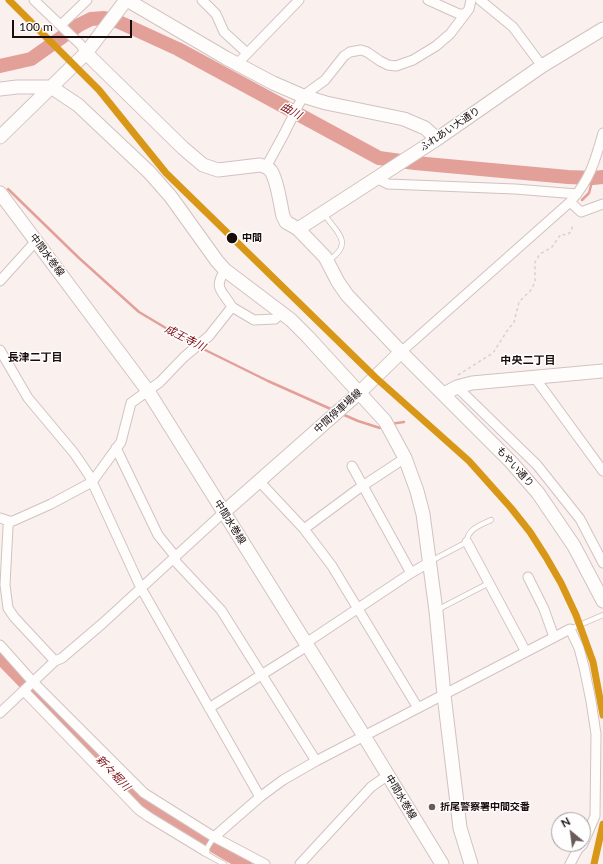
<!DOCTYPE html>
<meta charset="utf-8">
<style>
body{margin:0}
#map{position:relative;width:603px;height:864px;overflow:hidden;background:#faf0ee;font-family:Lato,sans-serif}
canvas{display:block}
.north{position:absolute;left:551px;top:812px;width:40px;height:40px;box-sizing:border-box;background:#fefefe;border:1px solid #a39d9d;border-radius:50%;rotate:331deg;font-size:11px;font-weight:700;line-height:16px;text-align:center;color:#1a0c0b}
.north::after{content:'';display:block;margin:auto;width:14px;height:18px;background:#685c5a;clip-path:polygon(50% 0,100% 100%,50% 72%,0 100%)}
.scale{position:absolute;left:12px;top:20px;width:120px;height:18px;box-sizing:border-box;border:2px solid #1a0c0b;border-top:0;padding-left:5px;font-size:12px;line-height:14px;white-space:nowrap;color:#1a0c0b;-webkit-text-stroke:3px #fefefe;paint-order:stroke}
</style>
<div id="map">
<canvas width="603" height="864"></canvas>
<div class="north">N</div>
<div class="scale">100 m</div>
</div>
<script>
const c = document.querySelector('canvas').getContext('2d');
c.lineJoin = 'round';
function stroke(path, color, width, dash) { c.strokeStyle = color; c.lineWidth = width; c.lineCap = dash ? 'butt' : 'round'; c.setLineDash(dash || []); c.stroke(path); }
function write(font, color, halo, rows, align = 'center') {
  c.font = font + ' Lato,"Noto Sans JP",sans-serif'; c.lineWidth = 3; c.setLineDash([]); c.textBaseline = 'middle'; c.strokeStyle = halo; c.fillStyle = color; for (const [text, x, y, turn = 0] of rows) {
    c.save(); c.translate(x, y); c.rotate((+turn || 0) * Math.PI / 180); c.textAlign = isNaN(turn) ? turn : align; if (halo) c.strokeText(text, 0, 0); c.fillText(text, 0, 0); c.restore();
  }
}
stroke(new Path2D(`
 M8 189 79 258 139 312 191 343 268 381 333 410
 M582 200 589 193 593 178
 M342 414 358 421 380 428 384 426
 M390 424 404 422`), '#e3a099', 2.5);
stroke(new Path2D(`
 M0 66 31 59 79 25 91 19 104 18 119 22 178 49 379 158 415 163 568 177 593 178 603 177
 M0 657 143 804 245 864`), '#e3a099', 14);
const lane = new Path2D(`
 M324 214C336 232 355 243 329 260
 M431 561 467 542C467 529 481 525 491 520
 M437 610 489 583
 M570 629 603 615
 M214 837 204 853 224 864`);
const street = new Path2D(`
 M34 0 81 45 86 53
 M202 0 216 14 224 32 247 53
 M428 0 459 14H464
 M480 0 513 27 542 66
 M61 25 87 0
 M237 64 299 0
 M266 167 284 134 303 96 325 80 344 56 350 52 361 50 367 52 380 61 388 65 396 66 413 60 436 46 450 34 469 9 471 0
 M376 178 388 184 515 189 577 194
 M570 202 581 212 603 204
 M0 281 36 241
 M232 307 254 320 275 319 281 313
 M0 350 28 398 74 453 89 475 141 588 260 797
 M401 352 570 202C590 180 595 161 603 133
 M535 378 603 471
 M457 387 537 465 580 519 603 563
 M116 448 158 535 175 556 176 562 221 610 316 761
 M352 466 411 573
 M259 481 304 529 332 566 418 708
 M0 518 9 521H13L51 504 92 482 121 442 131 403 160 382 184 357 209 336 232 307C222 290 213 289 225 270
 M9 521 8 527 5 585 8 608 14 617 55 661
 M304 529 358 489 405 458
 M467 542 526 652
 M528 577 544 609 554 637
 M0 645 33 682 144 793 214 837 265 864
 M24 691 139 810 149 817 205 851
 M209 708 304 648 306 643 411 573 430 562
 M0 713 55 661 62 658 103 623 224 512
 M214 837 260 797 283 780 316 761 570 629 579 648 584 667 591 701 596 734 595 816 583 844
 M300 864 371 787 388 775
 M570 864 578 849 583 844`);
const secondary = new Path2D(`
 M127 0 226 58 273 83 303 96 326 103 404 119 425 128 437 139
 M86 53 183 148 203 165 218 170 260 165C264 166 268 167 271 171 278 182 280 204 283 216L286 222 298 229 325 257 338 282 347 295 401 352 511 462 538 493 574 546 603 601
 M0 89 17 87H51L78 105 150 173 171 197 217 261 225 270 291 320 308 337 385 421 405 458 417 491 423 514 436 611 444 695 460 828 471 864
 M0 137 86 53 126 0
 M0 193 148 391 364 736 442 864
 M298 229 437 139 542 66 603 29
 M444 394 457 387 472 383 603 371
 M224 512 360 392 401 352`);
stroke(lane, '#d0c3c1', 6);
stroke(street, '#d0c3c1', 11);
stroke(secondary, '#d0c3c1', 15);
stroke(new Path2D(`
 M458 375 493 353 507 331 514 322 519 302 531 290 535 282V262L540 254 552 247 561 234 566 235 571 232 573 224`), '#d5d2d1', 1.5, [3, 3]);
stroke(lane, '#fefdfc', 4.5);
stroke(street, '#fefdfc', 9);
stroke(secondary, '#fefdfc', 13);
stroke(new Path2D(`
 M9 0 99 90 166 173 375 377 469 461 511 508 530 532 546 557 561 583 576 615 593 662 603 715
 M594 864 603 824`), '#d89716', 7);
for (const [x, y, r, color] of [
 [232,238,6,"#1a0c0b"],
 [432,807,4,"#685c5a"]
]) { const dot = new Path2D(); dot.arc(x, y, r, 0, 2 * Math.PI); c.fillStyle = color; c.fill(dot); stroke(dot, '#fefefe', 1.5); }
write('10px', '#1a0c0b', '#fefefe', [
 ["ふれあい大通り",450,129,-34],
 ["中間水巻線",47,255,53],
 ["中間停車場線",338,411,-42],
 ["もやい通り",515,467,48],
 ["中間水巻線",230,522,58],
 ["中間水巻線",401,797,59]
]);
write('bold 10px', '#1a0c0b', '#fefefe', [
 ["中間",242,238]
], 'left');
write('bold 10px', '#1a0c0b', '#fefefe', [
 ["折尾警察署中間交番",440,807]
], 'left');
write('italic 11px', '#800e13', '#fefefe', [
 ["曲川",291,111,29],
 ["成王寺川",185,338,27],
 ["新々堀川",113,773,46]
]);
write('bold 11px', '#1a0c0b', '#fefefe', [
 ["長津二丁目",35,357],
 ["中央二丁目",528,360]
]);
</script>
